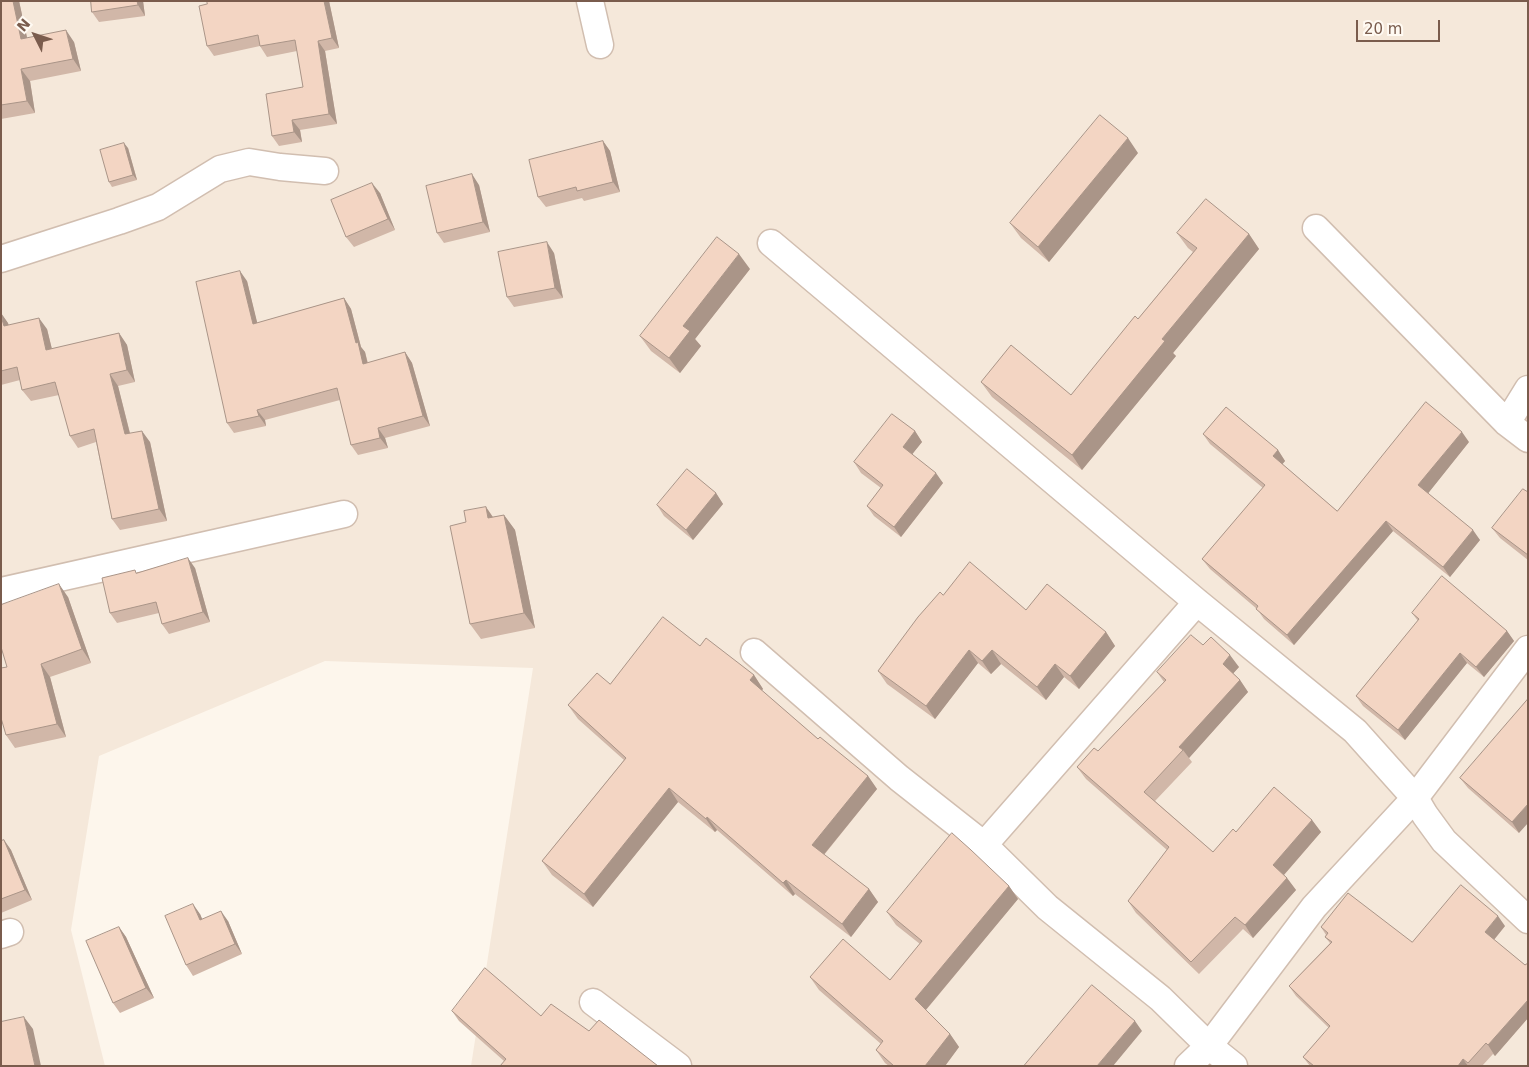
<!DOCTYPE html>
<style>
body{margin:0}
#map{position:relative;width:1529px;height:1067px;overflow:hidden;background:#fdf6ec;font-family:"DejaVu Sans",sans-serif}
canvas{display:block}
.frame{position:absolute;inset:0;border:2px solid #7a5c4d;pointer-events:none}
.north{position:absolute;left:10px;top:10px;width:50px;height:50px;-webkit-text-stroke:4px #fffaf3;paint-order:stroke;rotate:311deg;font-size:14px;font-weight:700;line-height:20px;text-align:center;color:#7a5c4d}
.north::after{content:'';display:block;margin:auto;width:18px;height:22px;background:#7a5c4d;clip-path:polygon(50% 0,100% 100%,50% 72%,0 100%)}
.scale{position:absolute;left:1356px;top:20px;width:84px;height:22px;box-sizing:border-box;border:2px solid #7a5c4d;border-top:0;padding-left:6px;font-size:15px;line-height:18px;white-space:nowrap;color:#7a5c4d;-webkit-text-stroke:4px #fffaf3;paint-order:stroke}
</style>
<div id="map">
<canvas width="1529" height="1067"></canvas>
<div class="frame"></div>
<div class="north">N</div>
<div class="scale">20 m</div>
</div>
<script>
const c = document.querySelector('canvas').getContext('2d');
c.lineJoin = 'round';
function fill(path, color) { c.fillStyle = color; c.fill(path, 'evenodd'); }
function stroke(path, color, width, dash) { c.strokeStyle = color; c.lineWidth = width; c.lineCap = dash ? 'butt' : 'round'; c.setLineDash(dash || []); c.stroke(path); }
fill(new Path2D(`
 M1 1H1528V1066H471L533 668 325 661 99 756 71 930 105 1066H1Z`), '#f5e8da');
const minor = new Path2D(`
 M590 1 600 45
 M1316 228 1507 423 1528 439
 M771 243 1197 602 1355 731 1415 798 1425 815 1444 841 1528 920
 M1 259 119 221 158 207 220 169 249 162 280 167 325 171
 M1507 423 1528 389
 M1 591 344 514
 M754 652 899 778 984 845 1047 907 1160 998 1209 1046 1234 1066
 M984 845 1197 602
 M1 935 10 932
 M593 1002 678 1066
 M1188 1066 1209 1046 1314 907 1415 798 1528 649`);
stroke(minor, '#d1beb0', 29);
stroke(minor, '#fff', 26);
fill(new Path2D(`
 M1 1H19L27 38 74 42 81 71 30 81 35 113 1 119Z
 M91 1H143L145 16 99 22 92 12Z
 M329 1 339 48 325 51 337 124 300 130 302 142 279 146 272 136 303 87 297 51 267 57 260 46 214 56 207 46Z
 M603 141 610 151 620 192 584 201 582 198 546 207 538 197Z
 M128 148 137 180 112 187 109 182Z
 M1138 153 1049 262 1021 238 1010 223Z
 M479 185 490 232 444 243 437 233Z
 M380 193 395 230 354 247 346 237Z
 M1177 233 1249 234 1259 249 1173 353 1176 356 1082 470 992 397 981 382 1071 395 1138 319 1193 252 1188 248Z
 M554 253 563 298 514 307 507 297Z
 M750 269 695 339 701 346 680 373 651 351 640 336Z
 M247 281 257 323 344 298 351 309 361 347 365 352 368 363 405 352 412 363 430 426 385 438 388 448 358 455 351 445 340 400 265 420 266 426 234 433 227 423Z
 M1 313 9 325 47 329 52 349 119 333 127 345 135 382 118 386 130 433 150 442 167 521 120 530 112 519 96 442 78 448 70 436 59 395 31 401 22 390 20 380 1 385Z
 M915 431 922 442 912 454 943 483 901 537 874 516 867 506 881 488 861 473 854 462Z
 M1203 434 1278 450 1285 461 1282 464 1337 511 1469 442 1428 493 1480 540 1450 577 1393 531 1294 645 1264 619 1257 609 1210 569 1202 559 1263 488 1210 444Z
 M1528 492V560L1500 538 1492 528Z
 M716 493 723 504 693 540 664 516 657 505Z
 M486 507 493 517 504 515 515 530 535 628 481 639 470 624 466 522Z
 M195 568 210 622 169 634 162 624 159 613 117 623 110 613 137 572Z
 M943 595 1026 610 1106 632 1115 646 1079 689 1064 677 1046 700 1001 664 991 674 978 663 935 719 887 684 878 671Z
 M68 597 91 663 50 677 66 737 15 748 6 735Z
 M1412 613 1507 631 1514 641 1484 677 1467 663 1405 740 1363 706 1356 696 1418 621Z
 M1203 645 1239 667 1233 673 1240 680 1248 692 1189 758 1192 762 1155 801 1213 852 1236 832 1312 820 1321 832 1284 875 1287 878 1296 890 1253 938 1243 929 1199 974 1136 913 1128 901 1167 850 1086 779 1077 767 1098 751 1164 682 1157 672Z
 M700 646 754 675 763 689 761 690 818 739 868 776 877 789 824 855 869 889 878 902 851 937 795 894 793 896 717 830 715 832 678 802 593 907 552 875 542 861 624 760 578 719 568 705 610 684Z
 M1528 699 1519 833 1468 788 1460 778Z
 M4 840 11 850 32 900 1 913V841Z
 M1009 886 1018 899 926 1010 950 1034 959 1047 945 1066H889L885 1063 876 1050 881 1044 819 990 810 977 890 980 920 944 896 925 887 912Z
 M200 914 202 919 228 921 242 954 193 976 186 965Z
 M1505 926 1494 940 1525 965 1528 963V1018L1495 1056 1493 1054 1482 1066H1310L1303 1057 1329 1028 1296 996 1289 986 1330 943 1325 937 1326 935 1321 927 1412 942Z
 M119 927 126 937 154 998 120 1013 113 1003Z
 M452 1011 541 1016 589 1031 504 1061 459 1021Z`), '#d1b7a8');
fill(new Path2D(`
 M13 1H19L30 51 21 39Z
 M137 1H143L145 16 138 5Z
 M324 1H329L339 48 332 38Z
 M66 30 74 42 81 71 73 59Z
 M318 41 325 51 337 124 329 114Z
 M21 69 30 81 35 113 27 101Z
 M292 120 300 130 302 142 294 132Z
 M1128 138 1138 153 1049 262 1038 247Z
 M603 141 610 151 620 192 613 182Z
 M124 143 128 148 137 180 133 175Z
 M472 174 479 185 490 232 483 222Z
 M372 183 380 193 395 230 388 219Z
 M1249 234 1259 249 1173 353 1176 356 1082 470 1072 455 1162 339Z
 M547 242 554 253 563 298 555 288Z
 M739 254 750 269 695 339 701 346 680 373 669 358 683 326Z
 M240 271 247 281 260 334 253 324Z
 M344 298 351 309 361 347 365 352 370 374 363 364 356 343Z
 M1 313 8 323 12 338 4 326Z
 M39 318 47 329 55 362 46 350Z
 M119 333 127 345 135 382 127 370Z
 M405 352 412 363 430 426 423 416Z
 M110 374 118 386 133 446 125 434Z
 M257 410 265 420 266 426 259 416Z
 M378 428 385 438 388 448 380 438Z
 M142 431 150 442 167 521 159 509Z
 M915 431 922 442 910 457 903 447Z
 M1462 432 1469 442 1426 496 1418 485Z
 M1278 450 1285 461 1280 467 1273 456Z
 M936 473 943 483 901 537 894 527Z
 M716 493 723 504 693 540 686 530Z
 M486 507 496 522 488 518Z
 M504 515 515 530 535 628 524 613Z
 M1386 521 1393 531 1294 645 1287 635Z
 M1473 530 1480 540 1450 577 1443 567Z
 M188 558 195 568 210 622 203 612Z
 M59 584 68 597 91 663 82 649Z
 M1507 631 1514 641 1484 677 1476 667Z
 M1106 632 1115 646 1079 689 1070 676Z
 M969 650 978 663 935 719 926 706Z
 M992 650 1001 664 991 674 982 661Z
 M1460 653 1467 663 1405 740 1398 730Z
 M1230 655 1239 667 1231 676 1223 664Z
 M41 664 50 677 66 737 57 724Z
 M1055 664 1064 677 1046 700 1037 687Z
 M754 675 763 689 759 694 750 680Z
 M1240 680 1248 692 1189 758 1183 750 1179 747Z
 M868 776 877 789 821 858 812 845Z
 M669 788 678 802 593 907 584 894Z
 M1528 804V823L1519 833 1512 822Z
 M707 817 717 830 715 832 706 819Z
 M1312 820 1321 832 1282 877 1273 865Z
 M4 840 11 850 32 900 25 890Z
 M1287 878 1296 890 1253 938 1245 925Z
 M786 880 795 894 793 896 783 883Z
 M1009 886 1018 899 924 1012 915 999Z
 M869 889 878 902 851 937 842 924Z
 M193 904 200 914 207 930 200 920Z
 M221 911 228 921 242 954 235 944Z
 M1498 916 1505 926 1492 942 1485 932Z
 M119 927 126 937 154 998 146 988Z
 M1528 1000V1018L1495 1056 1488 1045Z
 M24 1017 33 1029 41 1066H35Z
 M1135 1021 1142 1031 1113 1066H1097Z
 M950 1034 959 1047 945 1066H925Z
 M1463 1059 1468 1066H1458Z`), '#aa9588');
const building = new Path2D(`
 M1 1H13L21 39 66 30 73 59 21 69 27 101 1 105Z
 M91 1H137L138 5 92 12Z
 M207 1H324L332 38 318 41 329 114 292 120 294 132 272 136 266 94 303 87 295 40 260 46 258 35 207 46 199 6 207 4Z
 M1100 115 1128 138 1038 247 1010 223Z
 M603 141 613 182 577 191 576 187 538 197 529 160Z
 M124 143 133 175 109 182 100 150Z
 M472 174 483 222 437 233 426 186Z
 M372 183 388 219 346 237 331 200Z
 M1206 199 1249 234 1162 339 1165 341 1072 455 981 382 1011 345 1071 395 1135 316 1138 319 1197 248 1177 233Z
 M717 237 739 254 683 326 690 331 669 358 640 336Z
 M547 242 555 288 507 297 498 252Z
 M240 271 253 324 344 298 356 343 358 342 363 364 405 352 423 416 378 428 380 438 351 445 337 388 257 410 259 416 227 423 196 282Z
 M1 316 4 326 39 318 46 350 119 333 127 370 110 374 125 434 142 431 159 509 112 519 94 429 70 436 55 382 22 390 17 367 1 371Z
 M1426 402 1462 432 1418 485 1473 530 1443 567 1386 521 1287 635 1256 609 1258 606 1202 559 1265 485 1203 434 1226 407 1278 450 1273 456 1337 511Z
 M892 414 915 431 903 447 936 473 894 527 867 506 883 485 854 462Z
 M687 469 716 493 686 530 657 505Z
 M1523 489 1528 492V555L1492 528Z
 M486 507 488 518 504 515 524 613 470 624 450 526 466 522 464 511Z
 M188 558 203 612 162 624 156 602 110 613 102 578 135 570 136 573Z
 M970 562 1026 610 1047 584 1106 632 1070 676 1055 664 1037 687 992 650 982 661 969 650 926 706 878 671 918 617 940 592 943 595Z
 M1442 576 1507 631 1476 667 1460 653 1398 730 1356 696 1419 619 1412 613Z
 M59 584 82 649 41 664 57 724 6 735 1 718V668L7 667 1 647V605Z
 M663 617 700 646 706 638 754 675 750 680 818 739 820 737 868 776 812 845 869 889 842 924 786 880 783 883 707 817 706 819 669 788 584 894 542 861 626 758 568 705 597 673 610 684Z
 M1191 635 1203 645 1211 637 1230 655 1223 664 1240 680 1179 747 1183 750 1144 792 1213 852 1233 829 1236 832 1274 787 1312 820 1273 865 1287 878 1245 925 1235 917 1191 962 1128 901 1169 847 1077 767 1094 748 1098 751 1166 680 1157 672Z
 M1528 699V804L1512 822 1460 778Z
 M952 833 971 850 1009 886 915 999 950 1034 925 1066H894L876 1050 883 1041 810 977 843 939 890 980 922 941 887 912Z
 M4 840 25 890 1 899V841Z
 M1461 885 1498 916 1485 932 1525 965 1528 963V1000L1488 1045 1486 1043 1468 1063 1463 1059 1458 1066H1314L1303 1057 1330 1026 1289 986 1332 942 1325 937 1328 933 1321 927 1348 893 1412 942Z
 M193 904 200 920 221 911 235 944 186 965 165 916Z
 M119 927 146 988 113 1003 86 941Z
 M485 968 541 1016 551 1004 589 1031 599 1020 658 1066H500L506 1059 452 1011Z
 M1092 985 1135 1021 1097 1066H1024Z
 M24 1017 35 1066H1V1022Z`);
fill(building, '#f3d5c3');
stroke(building, '#aa9588', 1);
</script>
